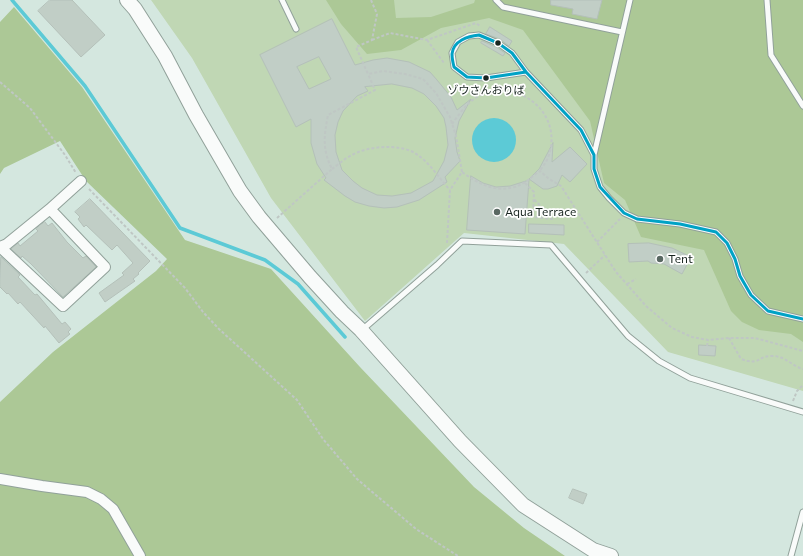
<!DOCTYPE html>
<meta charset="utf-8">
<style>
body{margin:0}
canvas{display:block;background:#d4e7df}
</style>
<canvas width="803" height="556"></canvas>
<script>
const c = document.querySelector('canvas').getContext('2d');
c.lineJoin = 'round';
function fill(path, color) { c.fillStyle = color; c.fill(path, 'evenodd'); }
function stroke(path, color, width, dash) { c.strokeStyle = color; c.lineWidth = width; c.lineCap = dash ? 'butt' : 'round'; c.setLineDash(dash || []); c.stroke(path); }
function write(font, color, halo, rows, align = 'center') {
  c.font = font + ' Commissioner,"Noto Sans JP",sans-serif'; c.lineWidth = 3.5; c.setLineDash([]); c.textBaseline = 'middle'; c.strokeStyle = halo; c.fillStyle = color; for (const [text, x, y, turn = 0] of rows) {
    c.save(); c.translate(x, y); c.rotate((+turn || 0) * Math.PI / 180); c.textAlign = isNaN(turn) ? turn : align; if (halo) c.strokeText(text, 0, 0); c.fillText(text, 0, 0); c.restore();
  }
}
fill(new Path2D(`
 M151 0H803V391L668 352 564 244 464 233 365 321 271 198 192 58Z`), '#c0d7b4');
fill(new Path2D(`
 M326 0H394L396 18 431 17 474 3 475 0H803V342L791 334 759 330 742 322 731 311 704 250 641 237 625 200 604 183 590 121 523 30 489 18 441 28 401 50 367 54 341 24Z
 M14 7 82 87 185 240 271 269 360 367 474 487 524 528 565 556H0V402L53 352 156 271 167 259 86 181 60 141 4 168 0 174V22Z`), '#acc896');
fill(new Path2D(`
 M472 140a22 22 0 1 1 44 0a22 22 0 1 1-44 0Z`), '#5ccad6');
stroke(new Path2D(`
 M12 0 85 86 180 228 265 260 298 284 345 337`), '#5ccad6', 3.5);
const building = new Path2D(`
 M50 0H72L105 35 81 57 38 11Z
 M551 0H602L597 19 572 14 573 9 551 5Z
 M332 19 355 65 373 60 387 58 409 62 430 72 437 80 451 97 457 110 471 99 459 121 455 138 457 152 460 161 445 177 447 182 419 200 397 207 384 208 369 206 355 202 345 196 324 180 326 178 317 164 311 143V119L296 127 260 55ZM319 57 331 79 309 89 297 67ZM392 84 412 88 424 94 436 106 444 118 446 127 448 145 444 161 433 181 411 193 392 196 377 195 362 188 353 181 342 170 336 152 335 135 338 122 343 111 357 96 368 91 365 87Z
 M490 27 512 41 509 46 500 39 486 34Z
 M482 41 496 47 505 53 503 56 481 43Z
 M553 143 552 162 570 147 587 164 570 182 562 175 557 186 548 189H543L529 179 539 169Z
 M471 176 483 183 496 187 510 186 529 180 525 234 467 230Z
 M90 199 150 261 138 273 139 274 133 279 135 281 105 302 99 293 124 275 122 273 133 263 117 245 112 250 86 225 84 227 78 219 80 217 75 212Z
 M45 222 48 226 52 223 67 242 83 258 86 256 96 267 63 297 31 264 22 256 21 258 11 249 18 243 20 246 38 231 36 229Z
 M529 224 564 225V235L529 233Z
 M649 243 672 248 691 257 682 274 664 264 651 263 648 261 629 262 628 244Z
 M1 257 20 275 18 277 35 295 37 294 62 324 65 322 71 329 68 332 70 334 59 343 45 326 44 328 20 302 18 304 8 293 7 294 0 287Z
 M699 345 716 346 715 356 699 355Z
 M573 489 587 494 583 504 569 498Z`);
fill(building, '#c1cec6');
stroke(building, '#b4c0b9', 1);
const lane = new Path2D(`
 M282 0 296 29
 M496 0 503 7 622 32
 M630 0 594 155V169L600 187 609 198 624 213 637 219 680 224 716 232 727 243 735 259 740 276 751 295 768 311 803 319
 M767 0 771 55 803 106
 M526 72 486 78 467 77 454 67 452 53 458 42 469 36 479 35 498 43 512 53 526 72 581 130 594 155
 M362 330 437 265 462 241 551 245 628 336 659 361 690 378 803 412
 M791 556 803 512`);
const street = new Path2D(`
 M50 209 81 181
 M0 247 63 306 105 267 50 209 7 244 0 247
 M0 479 42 486 87 492 101 499 113 509 140 556`);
const secondary = new Path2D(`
 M127 0 135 9 165 56 196 115 240 191 259 217 310 277 342 312 361 330 460 441 523 505 593 550 611 556`);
stroke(lane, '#91a19a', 7);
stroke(street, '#91a19a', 12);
stroke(secondary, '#91a19a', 16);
stroke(new Path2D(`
 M371 0 377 14 372 40 356 47 368 74 383 71 405 74 423 79 436 93 450 117 456 136 462 172
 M372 40 390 33 427 40 476 23 480 26
 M427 40 444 63
 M0 82 30 108 65 155 76 173
 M452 124C459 114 467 103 477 97 488 90 502 89 513 92 544 100 560 131 547 160 545 164 542 167 540 171
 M332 169C338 165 345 158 352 155 368 146 397 144 413 152 428 160 439 178 450 190
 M525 183 534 192 533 217 552 219 534 199
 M89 189 185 288 203 312 219 329 297 400 323 439 357 479 416 529 458 556
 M277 218 332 169C322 149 324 136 328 115L375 90 368 74
 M597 242 620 219
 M447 243 450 190 462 172C481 186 503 196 525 182 530 179 535 174 540 171L549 179 561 186 616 272 646 306 672 328 692 337 708 340 729 338H755L803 351
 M586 273 605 255
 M627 284 636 279
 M729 338 741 359C761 366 757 356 771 356 784 355 792 366 803 369
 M707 346 708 340
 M793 401 797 391 803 385`), '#bfc7c4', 2, [3, 2]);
stroke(lane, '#f9fbfa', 5);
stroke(street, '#f9fbfa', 10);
stroke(secondary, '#f9fbfa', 14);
stroke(new Path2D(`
 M479 35 498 43 512 53 526 72 486 78 467 77 454 67C453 63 452 58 452 54 453 41 468 36 479 35Z
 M526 72 581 130 594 155V169L600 187 624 213 637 219 680 224 716 232 727 243 735 259 740 276 751 295 768 311 803 319`), '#01a2c5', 3);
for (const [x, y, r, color] of [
 [498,43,3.5,"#17241f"],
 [486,78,3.5,"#17241f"],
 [497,212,4,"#596862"],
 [660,259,4,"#596862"]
]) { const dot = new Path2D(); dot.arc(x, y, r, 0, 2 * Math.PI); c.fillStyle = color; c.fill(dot); stroke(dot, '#fff', 1.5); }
write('11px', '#17241f', '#fff', [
 ["ゾウさんおりば",486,90]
]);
write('12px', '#17241f', '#fff', [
 ["Aqua Terrace",505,212],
 ["Tent",668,259]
], 'left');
</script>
